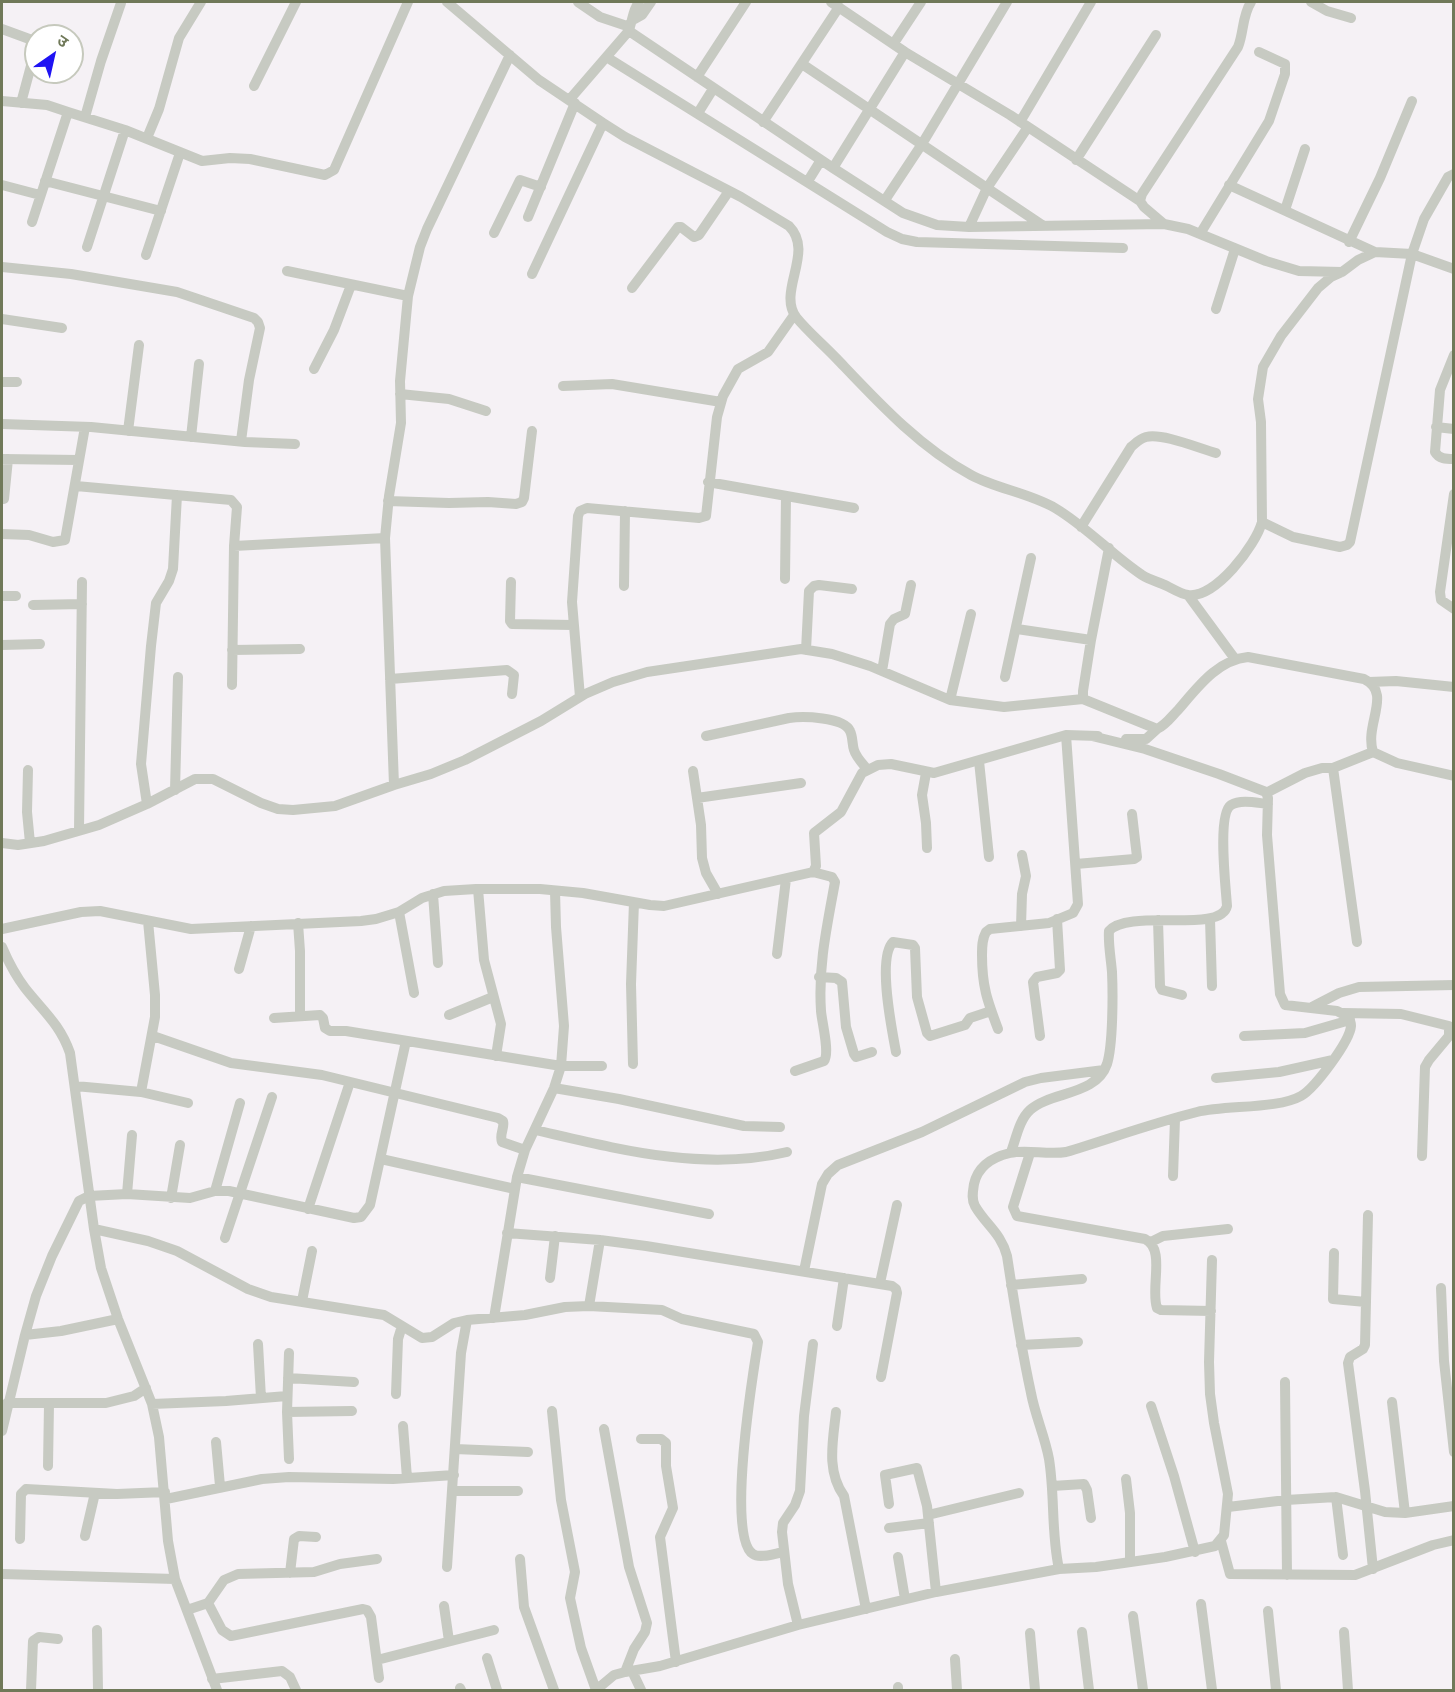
<!DOCTYPE html>
<meta charset="utf-8">
<style>
body{margin:0}
#map{position:relative;width:1455px;height:1692px;overflow:hidden;background:#f5f1f5;font-family:"Titillium Web","Noto Sans Devanagari",sans-serif}
canvas{display:block}
.frame{position:absolute;inset:0;border:3px solid #707959;pointer-events:none}
.north{position:absolute;left:24px;top:24px;width:60px;height:60px;box-sizing:border-box;background:#fff;border:2px solid #c6c9bd;border-radius:50%;rotate:34deg;font-size:16px;font-weight:700;line-height:24px;text-align:center;color:#707959}
.north::after{content:'';display:block;margin:auto;width:21px;height:27px;background:#1f13f3;clip-path:polygon(50% 0,100% 100%,50% 72%,0 100%)}
</style>
<div id="map">
<canvas width="1455" height="1692"></canvas>
<div class="frame"></div>
<div class="north">उ</div>
</div>
<script>
const c = document.querySelector('canvas').getContext('2d');
c.lineJoin = 'round';
function stroke(path, color, width, dash) { c.strokeStyle = color; c.lineWidth = width; c.lineCap = dash ? 'butt' : 'round'; c.setLineDash(dash || []); c.stroke(path); }
stroke(new Path2D(`
 M447 2 539 80 603 123 625 137 741 197 789 226C815 252 777 291 796 317 808 332 824 345 837 359 877 401 919 447 971 475 997 489 1029 493 1055 508 1087 527 1112 555 1142 575 1150 580 1159 582 1167 586 1173 589 1181 594 1188 595 1215 599 1256 545 1262 522L1261 422 1258 399 1263 367 1281 336 1318 288 1331 277 1342 272
 M578 2 600 17 630 27
 M831 2 905 52 1010 115 1140 201 1144 207 1164 224
 M1311 2 1327 11 1351 18
 M633 20 642 15 651 2
 M2 29 32 40
 M628 32C633 21 632 11 639 2
 M894 43 921 2
 M608 58 887 232 902 239 917 242 1123 248
 M802 64 1042 225
 M697 77 746 2
 M254 86 296 2
 M570 99 627 33H632L833 168 903 213 937 225 969 227 1164 224 1188 229 1266 261 1299 271 1342 272 1358 260 1375 252 1412 254 1454 269
 M2 101 47 105 68 112 125 130 202 161 230 158 250 159 325 175 334 170 408 2
 M21 103 32 62
 M698 113 713 89
 M85 117 101 61 121 3
 M763 122 839 7
 M1020 122 1091 2
 M147 138 159 109 179 38 201 2
 M1076 160 1156 35
 M833 168 905 52
 M45 181 161 211
 M808 181 821 160
 M2 185 40 195
 M1229 185 1375 252
 M885 200 922 144 1007 2
 M1140 201 1142 194 1238 47C1244 32 1242 16 1251 2
 M1285 210 1305 149
 M528 217 575 103
 M32 222 68 112
 M969 227 987 188 1028 127
 M494 233 520 180 541 187
 M1200 234 1269 121 1285 74V64L1259 52
 M1349 242 1380 178 1412 101
 M87 247 125 130
 M146 255 180 153
 M2 267 71 274 177 292 254 318 258 322 260 328 249 380 241 441
 M287 271 408 296
 M532 274 603 123
 M632 288 678 227H681L694 237 699 235 729 191
 M1216 309 1235 249
 M2 319 62 328
 M1454 355 1440 390 1435 452C1439 459 1446 459 1454 459
 M314 369 334 330 351 285
 M2 382H17
 M563 386 612 384 721 402
 M400 394 449 399 486 411
 M2 424 91 427 245 442 295 444
 M1436 427 1454 429
 M128 431 139 345
 M191 437 199 364
 M2 459 79 460
 M708 482 854 508
 M76 486 231 500 237 507 234 546 232 685
 M1454 494 1440 592 1441 600 1454 609
 M4 499 8 459
 M388 501 449 503 488 502 516 504 522 502 524 498 532 431
 M1262 522 1293 537 1340 547 1347 545 1350 542 1412 254 1424 219 1448 177 1454 174
 M1081 527 1131 447C1136 443 1139 439 1146 437 1163 433 1198 448 1216 453
 M2 534 29 535 53 542 65 540 85 427
 M234 546 385 538
 M785 579 786 496
 M511 582 510 621 512 624 573 625
 M624 586 625 511
 M1188 595 1235 659
 M2 596H16
 M33 605 82 604
 M1017 629 1091 640
 M2 645 40 644
 M232 650 300 649
 M806 650 809 591 814 586 819 585 852 589
 M882 671 890 624 894 619 905 614 911 585
 M1005 677 1031 558
 M390 679 507 670 514 675 512 694
 M1369 682 1396 681 1454 687
 M580 697 572 602 578 516 580 511 587 508 699 518 706 516 717 417 723 396 738 369 768 352 794 315
 M1083 699V691L1091 640 1109 548
 M950 700 971 614
 M706 736 789 718C803 716 844 717 850 731 853 737 852 744 854 750 856 757 862 763 867 769
 M1126 739H1146L1157 729
 M979 761 989 857
 M1333 768 1357 942
 M28 770 27 812 30 843
 M693 771 701 825 702 858 706 873 718 894
 M926 773 922 795 926 823 927 848
 M394 785 385 538 389 496 401 423 400 381 408 296 420 247 427 229 510 55
 M175 790 178 677
 M1266 793 1305 773 1322 768H1333L1373 752
 M697 798 801 783
 M147 804 141 764 151 646 156 603 169 581 173 569 177 495
 M79 830 82 582
 M2 843 18 845 44 841 99 825 147 804 195 779H213L261 803 278 809 293 810 335 806 394 785 431 774 465 760 541 721 585 694 613 682 647 672 801 649 832 654 870 666 950 700 1004 707 1083 699 1157 729C1166 725 1171 717 1178 710 1197 688 1217 660 1248 657L1364 679C1393 693 1364 724 1373 752L1397 763 1454 776
 M1076 864 1134 859 1137 857 1132 814
 M478 889 484 960 501 1024 496 1056
 M433 894 438 963
 M399 912 414 993
 M1210 919 1212 986
 M1158 920 1160 986 1162 990 1182 995
 M298 923 300 951V1016
 M1021 926 1022 894 1026 876 1022 855
 M2 929 81 912 100 911 191 929 361 921 376 919 399 912 422 898 444 891 476 889H540L583 893 650 905 664 906 813 872 816 866 814 833 841 812 862 773 878 765 891 764 934 773 1066 735 1098 736
 M2 947C8 961 15 975 25 988 43 1011 60 1024 70 1053L94 1229 101 1268 118 1319 152 1404 159 1437 168 1541 175 1579 217 1690
 M777 954 786 879
 M239 969 251 926
 M819 977 836 978 842 982 846 1027 854 1054 856 1057 872 1052
 M1312 1007 1339 993 1359 987 1454 985
 M1343 1013 1401 1014 1449 1026V1036L1429 1060 1425 1067 1422 1156
 M449 1015 493 997
 M274 1018 320 1015 323 1018 325 1028 330 1031H346L561 1066H602
 M998 1029C987 1000 982 986 982 955 982 947 982 939 986 932L990 929 1049 923 1073 913 1078 904 1066 735
 M153 1036 231 1063 322 1075 498 1118 503 1121C505 1128 499 1134 502 1142L525 1150
 M1040 1036 1033 982 1037 977 1057 973 1060 970 1057 919
 M1244 1036 1305 1033 1350 1020
 M896 1052C892 1030 877 958 893 942L913 945 915 948 917 997 927 1033 930 1036 965 1025 970 1018 991 1011
 M633 1064 631 984 634 902
 M795 1071 824 1061C830 1053 822 1023 821 1011 818 966 827 926 835 882L832 877 813 872
 M1216 1078 1279 1072 1333 1060
 M75 1086 141 1092 188 1103
 M554 1088 619 1099 744 1126 780 1127
 M141 1092 155 1017V995L148 921
 M535 1130C618 1149 703 1172 787 1152
 M1011 1152C1016 1139 1019 1120 1030 1110 1051 1091 1096 1096 1107 1064 1113 1045 1113 994 1112 972 1111 959 1108 944 1109 931 1129 908 1221 934 1227 906 1226 889 1217 814 1231 805 1241 799 1257 803 1268 804
 M1030 1153 1013 1207 1017 1216 1145 1239C1166 1249 1150 1288 1157 1308L1161 1310 1211 1311
 M381 1159 515 1189
 M1173 1176 1175 1119
 M517 1177 709 1214
 M215 1191 240 1103
 M127 1194 132 1135
 M171 1198 180 1145
 M308 1209 350 1082
 M1368 1215 1365 1345 1363 1349 1350 1357 1348 1363 1365 1491 1373 1569
 M94 1229 148 1241 177 1251 248 1289 271 1297 384 1315 422 1338 432 1337 454 1323 467 1320 525 1315 565 1307 589 1306 662 1310 682 1319 754 1334 758 1342C753 1373 726 1538 753 1554 760 1559 776 1553 784 1552
 M507 1233 600 1240 646 1246 892 1286 896 1289 897 1293 881 1377
 M225 1238 272 1097
 M1151 1242 1163 1236 1228 1229
 M1334 1253 1333 1299 1366 1302
 M804 1271 822 1184 828 1174 838 1165 922 1132 1025 1082 1041 1078 1104 1070
 M550 1278 555 1236
 M880 1283 897 1205
 M1011 1285 1082 1279
 M1441 1288 1444 1361 1454 1452
 M302 1301 312 1251
 M589 1306 600 1240
 M494 1318 517 1177 525 1150 554 1088 561 1066 564 1026 556 927 555 891
 M837 1326 844 1278
 M25 1335 61 1331 118 1319
 M258 1344 261 1398
 M1021 1345 1078 1342
 M289 1353 287 1412 289 1459
 M288 1378 354 1382
 M1285 1382 1287 1575
 M396 1394 398 1339 402 1326
 M1392 1402 1405 1513
 M7 1403H106L134 1396 146 1388
 M152 1404 226 1401 287 1396
 M1151 1406 1174 1476 1195 1552
 M552 1411 561 1500 575 1572 570 1598 581 1648 596 1690
 M287 1412 352 1411
 M836 1412C833 1441 826 1471 844 1496L866 1609
 M403 1426 407 1478
 M604 1429 629 1567 647 1623 645 1632 634 1649 625 1672
 M2 1431 25 1335 36 1296 52 1256 79 1201 89 1196 127 1194 190 1198 215 1191H229L354 1218 361 1217 370 1205 406 1041
 M641 1439H661L666 1443V1466L673 1508 660 1537 676 1662
 M216 1442 220 1486
 M455 1449 528 1452
 M48 1466 49 1404
 M1126 1479 1130 1513V1562
 M1052 1486 1084 1484 1087 1490 1091 1518
 M454 1491H518
 M1336 1497 1343 1555
 M166 1499 262 1479 289 1477 393 1479 454 1475
 M889 1504 885 1475 917 1468 927 1506 936 1592
 M1228 1507 1286 1500 1336 1497 1385 1512 1405 1513 1454 1506
 M928 1515 1019 1493
 M889 1528 929 1523
 M85 1536 95 1493
 M20 1539 21 1494 26 1489 117 1494 165 1492
 M1221 1541 1230 1574 1355 1575 1433 1545 1454 1540
 M898 1557 905 1599
 M520 1559 524 1607 554 1690
 M447 1567 461 1353 467 1320
 M1059 1569C1051 1533 1055 1496 1049 1459 1045 1437 1035 1415 1031 1393 1021 1347 1014 1302 1007 1256 1001 1233 986 1225 975 1206 971 1199 973 1191 974 1184 978 1166 993 1157 1010 1153 1025 1149 1048 1155 1066 1152 1109 1139 1153 1123 1197 1112 1226 1105 1278 1109 1301 1096 1315 1088 1350 1041 1351 1026 1351 1022 1350 1021 1349 1017L1337 1011 1285 1005 1280 994 1267 835 1268 798 1266 792 1219 774 1145 749 1092 736
 M290 1573 294 1539 299 1536 316 1537
 M2 1574 175 1579
 M208 1603 222 1630 231 1636 363 1609 367 1610 371 1617 379 1678
 M1201 1604 1212 1690
 M444 1606 449 1641
 M187 1610 208 1603 224 1580 238 1574 314 1572 340 1564 377 1559
 M1268 1611 1276 1690
 M1133 1616 1143 1690
 M798 1625 788 1584 782 1532 783 1523 795 1505 800 1491 804 1416 813 1344
 M97 1630 98 1690
 M1082 1632 1089 1690
 M1344 1632 1348 1690
 M1030 1633 1035 1690
 M487 1658 497 1690
 M955 1659 957 1690
 M377 1660 494 1630
 M632 1671 641 1690
 M212 1679 282 1671 290 1677 296 1690
 M898 1687V1690
 M460 1688 461 1690
 M31 1690 33 1641 39 1637 58 1639
 M596 1690 614 1675 625 1672 660 1666 798 1625 936 1592 1059 1569 1096 1567 1165 1557 1215 1546 1224 1535 1228 1494 1214 1423 1210 1394 1209 1362 1212 1260`), '#c7cac2', 10);
</script>
